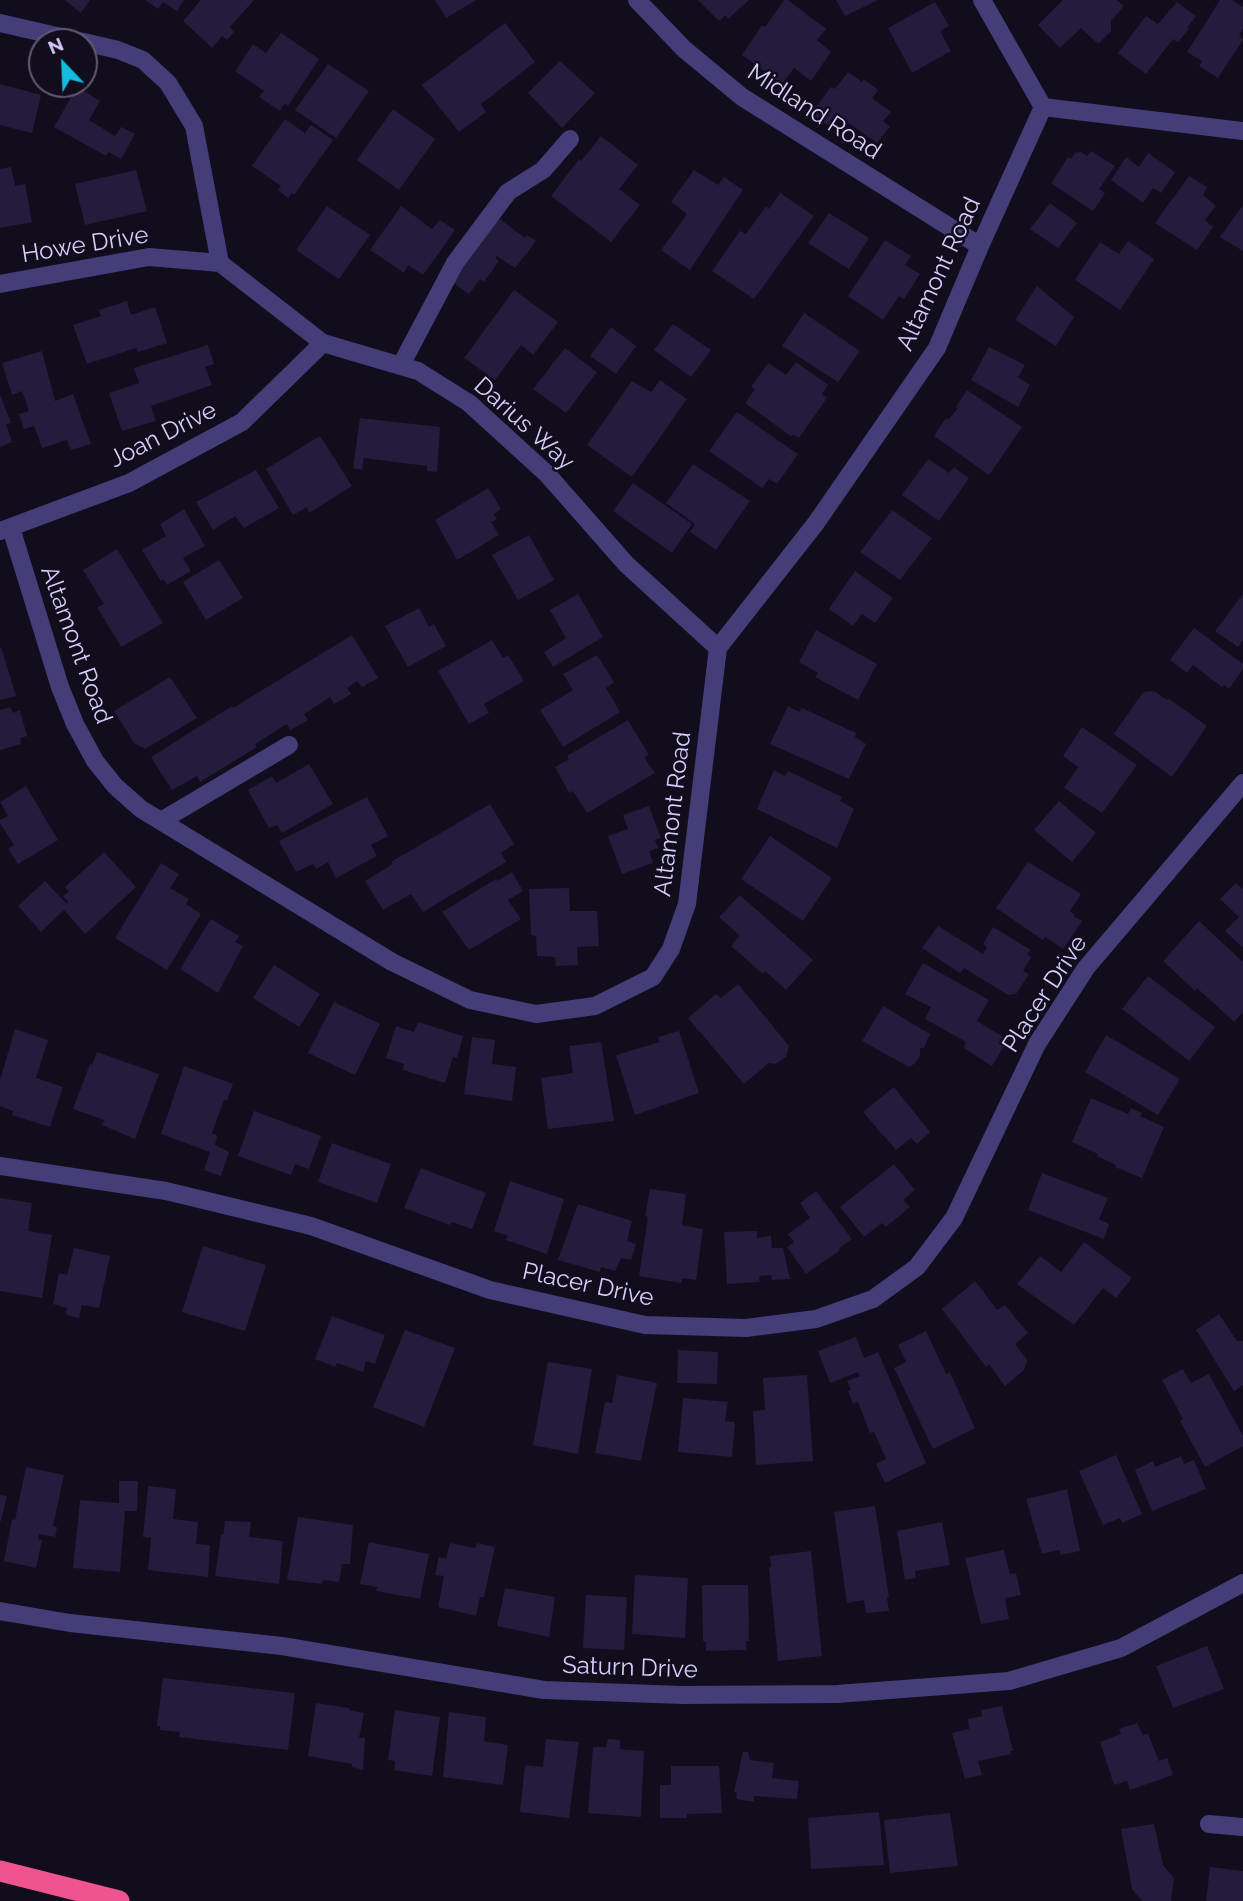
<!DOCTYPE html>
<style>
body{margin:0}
#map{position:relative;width:1243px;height:1901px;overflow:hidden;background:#110d1d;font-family:Raleway,sans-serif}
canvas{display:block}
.north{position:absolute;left:28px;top:28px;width:70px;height:70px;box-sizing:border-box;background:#110d1d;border:2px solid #605a75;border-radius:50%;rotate:337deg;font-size:19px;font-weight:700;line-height:28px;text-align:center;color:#d6cefa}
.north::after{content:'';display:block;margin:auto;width:24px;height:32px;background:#15badf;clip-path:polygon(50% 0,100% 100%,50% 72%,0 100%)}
</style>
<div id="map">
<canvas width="1243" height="1901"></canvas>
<div class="north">N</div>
</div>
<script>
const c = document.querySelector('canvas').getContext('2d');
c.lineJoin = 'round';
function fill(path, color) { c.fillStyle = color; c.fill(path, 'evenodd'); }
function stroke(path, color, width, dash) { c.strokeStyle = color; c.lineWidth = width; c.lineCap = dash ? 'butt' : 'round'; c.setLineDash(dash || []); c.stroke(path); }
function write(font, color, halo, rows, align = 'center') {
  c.font = font + ' Raleway,sans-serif'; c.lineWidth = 5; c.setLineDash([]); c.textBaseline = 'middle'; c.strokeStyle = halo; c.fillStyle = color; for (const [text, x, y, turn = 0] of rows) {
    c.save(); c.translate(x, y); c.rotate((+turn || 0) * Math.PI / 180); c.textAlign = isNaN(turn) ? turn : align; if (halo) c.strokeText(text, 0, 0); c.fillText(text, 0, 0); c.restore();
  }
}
fill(new Path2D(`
 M65 0H90L81 13Z
 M145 0H184L177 11 163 2 158 9Z
 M201 0H254L230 27 234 32 227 40 222 36 212 48 183 21Z
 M435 0H476L446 18Z
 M698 0H749L728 19 726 15 719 21Z
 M784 0H788L826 29 817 40 831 52 811 81 794 68 782 84 742 55 762 25 765 27Z
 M836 0H878L845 16Z
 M1063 0H1117L1124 6 1111 21V31L1098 44 1081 28 1060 48 1038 25Z
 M1220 0H1232L1243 7V28L1239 35 1243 40 1218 78 1199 66 1202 61 1187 52Z
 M935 2 949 26 940 31 951 51 912 73 888 28Z
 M1177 2 1196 16 1187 28 1189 29 1178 42 1173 39 1146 74 1118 53 1146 16 1158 24Z
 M505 23 535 62 481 104 486 112 459 132 422 85Z
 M281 33 319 59 288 106 285 103 280 111 259 97 264 91 235 71 253 44 266 53Z
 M560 61 595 93 562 128 528 93Z
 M328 64 369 91 336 138 295 110Z
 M848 72 862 82 864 79 878 90 872 98 891 112 883 121 890 127 877 143 840 117 832 128 811 114 831 87 835 89Z
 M0 84 41 95 32 133 0 125Z
 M77 87 100 101 89 120 115 136 121 127 135 134 121 159 108 152 106 156 54 127Z
 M393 109 435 139 399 190 357 160Z
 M285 119 305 133 311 125 333 140 294 195 292 193 288 198 278 190 281 186 252 166Z
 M601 136 638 165 619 189 640 205 611 242 551 196 579 159 581 161Z
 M1080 151 1087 156 1091 151 1115 166 1099 189 1105 193 1093 211 1051 183 1068 157 1071 159 1076 152 1078 153Z
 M1148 153 1175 172 1161 193 1153 188 1143 203 1111 180 1126 157 1139 167Z
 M11 167 15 186 25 184 32 222 0 228V169Z
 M136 170 147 211 85 225 75 184Z
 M694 170 718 185 724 177 743 190 690 270 661 250 687 214 671 202Z
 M1189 176 1207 187 1203 195 1216 206 1205 220 1213 227 1197 250 1155 223Z
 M780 193 814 216 754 299 712 271 740 231 746 234 766 206 769 209Z
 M1050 203 1077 223 1058 248 1030 229Z
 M1243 205V251L1220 237Z
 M327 206 370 235 339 279 296 250Z
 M401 206 432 229 440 220 455 230 423 275 408 265 404 273 370 250Z
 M829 213 869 238 849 269 808 243Z
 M497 217 525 238 527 235 536 241 515 268 497 256 495 258 499 261 484 282 480 279 469 294 451 281Z
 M885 240 911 256 905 265 920 274 904 299 899 296 883 320 848 296Z
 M1128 241 1154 259 1120 310 1075 280 1100 242 1119 254Z
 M1037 286 1074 317 1056 346 1015 320Z
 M514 290 558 322 533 355 521 345 495 380 464 358Z
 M127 301 131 315 155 307 167 343 138 352 136 348 87 364 73 325 101 316 99 310Z
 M804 313 860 351 838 382 782 346Z
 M673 324 711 350 691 377 654 350Z
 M611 327 636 346 616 374 590 356Z
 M208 345 214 364 205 367 212 385 151 406 156 421 122 431 109 393 139 383 134 368Z
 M989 347 1025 365 1018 377 1030 385 1018 407 971 380Z
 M565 348 597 372 566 413 533 389Z
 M42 351 55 401 73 394 91 444 71 450 67 440 42 448 34 426 24 429 19 414 29 411 22 391 12 395 2 363Z
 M796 362 828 385 822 394 827 398 799 438 793 434 792 437 745 403 755 389 751 387 768 363 786 375Z
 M660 380 687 399 632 477 587 445 632 381 651 392Z
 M967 390 1022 427 989 475 934 436 946 418 949 419 958 408 956 407Z
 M0 395 11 423 6 424 12 442 0 447Z
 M737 412 798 454 777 484 769 479 762 488 709 451Z
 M360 418 440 427 437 472 427 471V466L364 458 362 470 353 468Z
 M320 436 352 486 309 513 307 507 293 515 266 469Z
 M928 459 949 473 954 467 969 478 939 521 902 495Z
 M693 464 750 501 716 550 690 532 695 524 666 503Z
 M256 470 279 508 244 528 235 516 213 530 196 502Z
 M633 483 692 524 672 553 613 511Z
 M488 488 501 509 494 514 497 519 491 522 499 535 457 560 435 520Z
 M184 509 205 546 183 558 191 571 167 585 163 579 161 581 142 550 166 536 160 524Z
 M892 510 932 538 900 580 860 552Z
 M529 535 554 580 518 600 492 555Z
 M117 549 163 623 121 647 97 607 104 604 83 570Z
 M219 560 243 598 206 620 183 582Z
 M855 571 893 598 875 623 862 614 853 626 829 609Z
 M578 594 603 637 553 667 544 652 566 638 550 610Z
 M1243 594V640L1238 647 1215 631Z
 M419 608 429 627 434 624 446 646 408 667 385 626Z
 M1194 628 1243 664V669L1229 689 1224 685 1222 687 1193 665 1187 673 1170 660Z
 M816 630 877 664 858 700 815 677 818 673 799 662Z
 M352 635 378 678 362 687 357 681 347 688 351 694 334 704 330 697 304 714 308 720 290 730 287 724 255 744 257 747 200 782 197 776 172 790 151 757 232 706 233 708Z
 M492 640 503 658 508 655 524 681 484 704 489 713 469 724 438 671Z
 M1 647 16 696 0 700V648Z
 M597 655 614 682 606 688 620 712 563 747 540 710 573 690 563 674Z
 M170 677 197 718 145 749 134 743 114 711Z
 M1154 691 1167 700 1168 698 1207 726 1172 777 1114 734 1143 692Z
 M788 706 799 712 802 708 856 733 855 737 866 744 849 779 770 744Z
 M10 707 13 713 20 710 27 736 20 738 21 744 0 750V710Z
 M628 720 649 755 644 757 655 773 587 813 573 791 569 793 555 767 569 759 567 756Z
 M1082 727 1137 765 1102 813 1064 788 1078 767 1063 756Z
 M309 764 333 804 282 833 277 825 269 828 248 790 272 776 276 783Z
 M774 770 785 776 788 771 842 797 840 801 854 809 837 848 757 809Z
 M26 786 58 840 18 864 8 849 14 845 0 823V820L8 816 0 802Z
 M367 797 388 836 371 845 377 856 336 878 328 862 316 869 313 864 296 872 279 841Z
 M1059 801 1096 833 1072 862 1034 830Z
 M490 804 514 844 501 853 506 862 423 912 411 894 383 910 365 881 393 864 391 862Z
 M649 806 661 838 655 840 658 848 649 851 653 863 622 874 608 836 628 829 623 815Z
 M770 836 832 878 803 921 741 879Z
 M104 852 136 887 85 934 64 910 41 932 18 906 45 881 67 904 68 902 63 896 69 892 65 887Z
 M1028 862 1081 894 1070 911 1075 915 1073 916 1082 921 1063 949 1045 937 1043 940 996 908Z
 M161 863 179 874 170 888 189 899 186 904 201 914 167 970 115 938Z
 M512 872 523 891 508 900 521 919 469 950 442 912 496 879 497 881Z
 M1236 883 1243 889V948L1225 931 1239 917 1220 899Z
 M569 888 570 911H597L599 946 577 947 578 965 556 966 555 957 537 956 536 936 531 935 529 889Z
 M740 895 813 960 786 990 765 971 763 974 731 946 740 936 719 917Z
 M211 919 239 936 235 942 243 946 218 993 180 969Z
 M1199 921 1243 962V1012L1234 1022 1197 988 1195 991 1163 961Z
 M938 926 983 954 987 947 983 944 993 927 1031 950 1027 954 1031 957 1023 971 1029 974 1016 994 1008 995 964 968 960 973 922 948Z
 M923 963 989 1000 977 1021 1008 1040 992 1066 964 1048 966 1042 925 1019 931 1007 905 994Z
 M274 965 320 994 299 1027 253 998Z
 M1148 976 1215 1027 1189 1061 1122 1009Z
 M738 984 789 1046 786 1057 775 1064 769 1063 744 1084 688 1018 716 994 721 998Z
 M334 1002 380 1024 355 1075 308 1053Z
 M883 1006 930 1034 924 1048H920V1056L914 1064 909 1067 862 1041Z
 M418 1022 463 1036 457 1058 453 1057 445 1083 403 1070 404 1064 386 1058 396 1026 414 1032Z
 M15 1029 48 1040 36 1078 63 1087 50 1127 12 1115 13 1111 0 1106V1080Z
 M679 1031 699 1093 635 1115 616 1055 660 1042 658 1037Z
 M1106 1035 1180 1079 1158 1115 1085 1072Z
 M472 1037 495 1040 492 1064 516 1067 512 1101 464 1094Z
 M601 1042 614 1121 548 1129 541 1078 573 1073 569 1046Z
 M97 1052 159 1074 135 1139 102 1125 104 1120 73 1109 90 1064 92 1065Z
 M184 1066 233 1084 227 1101 224 1100 212 1133 217 1136 215 1145 229 1152 221 1176 204 1170 210 1152 161 1134Z
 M894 1087 930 1132 917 1144 911 1138 896 1150 863 1112Z
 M1091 1098 1128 1114 1131 1108 1142 1113 1140 1116 1164 1127 1142 1178 1115 1167 1116 1165 1097 1156 1098 1154 1072 1142Z
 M254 1111 321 1136 309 1169 295 1164 291 1175 238 1156Z
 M332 1143 391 1164 377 1203 318 1182Z
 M894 1164 915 1190 903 1200 910 1207 886 1227 882 1223 864 1237 840 1207Z
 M421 1168 486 1193 472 1229 452 1222 450 1225 404 1208Z
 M1042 1173 1108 1198 1099 1219 1109 1224 1104 1239 1028 1210Z
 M510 1181 564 1199 547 1254 506 1240 508 1236 494 1231Z
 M650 1189 686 1194 682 1225 703 1229 696 1280 682 1278 681 1283 639 1276 648 1217 645 1216Z
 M816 1191 852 1239 839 1248 840 1250 806 1274 787 1247 794 1242 788 1234 810 1218 800 1203Z
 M0 1198 32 1203 28 1231 52 1235 42 1298 0 1291Z
 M578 1204 632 1221 627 1241 636 1244 631 1260 621 1258 615 1271 601 1267 600 1272 558 1260Z
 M757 1231V1238L771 1236 772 1248H783L790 1279 772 1280 771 1275 759 1276 760 1282 727 1284 724 1232Z
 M1084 1242 1132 1278 1116 1298 1103 1288 1074 1325 1017 1284 1040 1256 1061 1272Z
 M203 1246 266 1265 245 1331 182 1312Z
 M74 1248 110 1256 99 1308 82 1305 79 1318 66 1315 67 1308 53 1304 59 1273 67 1275Z
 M975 1281 997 1310 1005 1305 1028 1333 1015 1344 1027 1360 1024 1370 1005 1386 989 1364 986 1367 942 1309Z
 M1219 1314 1237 1341H1243V1385L1234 1391 1196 1330Z
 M332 1316 385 1335 375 1364 366 1361 363 1372 337 1363 335 1367 315 1359Z
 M405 1330 455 1348 424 1427 373 1407Z
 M926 1331 946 1374 950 1372 975 1428 933 1449 894 1368 906 1362 898 1345Z
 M856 1337 864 1358 878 1352 926 1463 885 1483 876 1464 886 1459 874 1432 870 1433 858 1402 853 1404 848 1391 851 1390 847 1381 860 1376 858 1372 830 1383 818 1351Z
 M678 1350 718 1352 717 1384 677 1383Z
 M548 1362 592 1369 578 1454 533 1445Z
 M1183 1369 1191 1383 1209 1374 1243 1436V1446L1205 1467 1180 1421 1183 1419 1162 1380Z
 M617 1375 657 1383 641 1461 595 1453 605 1402 612 1403Z
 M807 1375 813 1461 756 1465 753 1411 765 1410 763 1378Z
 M683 1398 728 1402 725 1421 735 1422 732 1457 678 1452Z
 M1116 1455 1142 1514 1122 1523 1120 1518 1103 1525 1079 1471Z
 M1181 1456 1184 1464 1194 1460 1206 1489 1152 1511 1135 1470 1153 1461 1155 1467Z
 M26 1467 64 1475 53 1526 57 1527 55 1537 39 1534 38 1539 42 1540 36 1568 4 1561 12 1519 15 1520Z
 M119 1481H138L137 1511H125L120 1572 73 1568 80 1500 119 1503Z
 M148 1486 176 1489 173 1519 198 1522 196 1544 210 1545 208 1577 148 1570 151 1538 143 1537Z
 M1067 1489 1080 1551 1061 1555 1059 1550 1042 1554 1026 1499Z
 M0 1495 7 1496 1 1521H0Z
 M875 1506 889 1597 887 1598 889 1611 866 1613 864 1600 847 1603 834 1512Z
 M298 1517 353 1525 350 1564H342L339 1582 323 1580 322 1584 287 1580Z
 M225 1521 251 1522 249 1537 283 1541 279 1584 215 1576 221 1534 223 1535Z
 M942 1522 950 1565 915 1571 916 1578 905 1580 897 1531Z
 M369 1542 429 1554 420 1599 376 1591 377 1587 360 1584Z
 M450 1543 475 1548 477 1543 495 1547 484 1597H480L476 1616 438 1607 444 1576 435 1575 439 1557 446 1559Z
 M1004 1550 1010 1574 1016 1573 1021 1595 1005 1598 1009 1619 981 1624 965 1558Z
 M811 1551 822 1656 778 1661 769 1567H771L770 1556Z
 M635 1575 688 1578 685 1638 632 1634Z
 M702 1585H748L749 1641H746V1650L706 1651V1642L703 1641Z
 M505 1588 555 1597 549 1637 497 1626Z
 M586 1595 627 1597 624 1650 583 1648Z
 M1207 1646 1224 1689 1173 1708 1156 1666Z
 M163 1678 295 1693 288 1750 179 1737 180 1732 160 1730V1726H157Z
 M316 1703 349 1708V1710L364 1713 359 1738H365L363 1770 352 1767V1764L308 1756Z
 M1002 1706 1013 1751H1010L1011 1754 978 1761 982 1775 965 1779 952 1733 969 1729 968 1719 982 1716 981 1710Z
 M395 1710 440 1717 432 1776 394 1770 395 1761 388 1760Z
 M449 1712 486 1717 484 1741 508 1745 503 1785 443 1777Z
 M1137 1723 1143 1735 1148 1734 1159 1761 1167 1758 1173 1775 1130 1790 1127 1781 1114 1785 1100 1742 1121 1734 1119 1729Z
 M546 1739 579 1742 569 1818 520 1812 525 1765 543 1767Z
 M608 1739 620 1740V1749L644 1751 641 1817 588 1813 593 1747H606Z
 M743 1752H748L750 1760 774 1763 772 1778 799 1781 797 1799 754 1796V1802L736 1799 737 1793 734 1792Z
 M671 1766H719L722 1813 687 1814V1818H660V1785H671Z
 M879 1812 884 1865 811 1869 808 1818Z
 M950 1813 958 1866 890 1873 884 1820Z
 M1154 1824 1163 1865 1174 1878 1171 1901H1142L1132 1889 1121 1829Z
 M1210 1867 1243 1871V1901H1206Z`), '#251b3c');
stroke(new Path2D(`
 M401 365 455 263 508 192 543 170 570 139
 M161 821 289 745`), '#443d77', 18);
stroke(new Path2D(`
 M637 0 684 49 742 97 980 246
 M982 0 1043 107
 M0 23 83 42
 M84 42 118 50 143 60 168 83 194 126 220 263 323 343 418 371 469 403 547 474 626 564 718 648
 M1043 107 1243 131
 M0 284 149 257 220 263
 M11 528 60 687 75 724 95 761 115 786 141 809 392 962 470 1000 536 1014 595 1006 653 977 671 949 687 904 718 648 816 523 937 348 980 246 1043 107
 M0 531 129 483 242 422 323 343
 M0 1166 166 1191 311 1226 490 1290 645 1325 746 1328 816 1319 873 1299 917 1267 954 1218 1037 1044 1086 968 1243 783
 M0 1611 70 1623 282 1646 544 1690 682 1695 837 1694 1009 1681 1121 1648 1243 1583
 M1209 1824 1243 1827`), '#443d77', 18);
stroke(new Path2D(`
 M0 1871 119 1901`), '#ef5491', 21);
write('24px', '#d6cefa', '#110d1d', [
 ["Midland Road",814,112,33],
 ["Howe Drive",85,245,-9],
 ["Altamont Road",939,274,-65],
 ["Darius Way",524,424,42],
 ["Joan Drive",163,435,-27],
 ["Altamont Road",76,645,70],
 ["Altamont Road",673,814,-83],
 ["Placer Drive",1045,994,-57],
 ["Placer Drive",588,1285,12],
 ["Saturn Drive",630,1668,2]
]);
</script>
